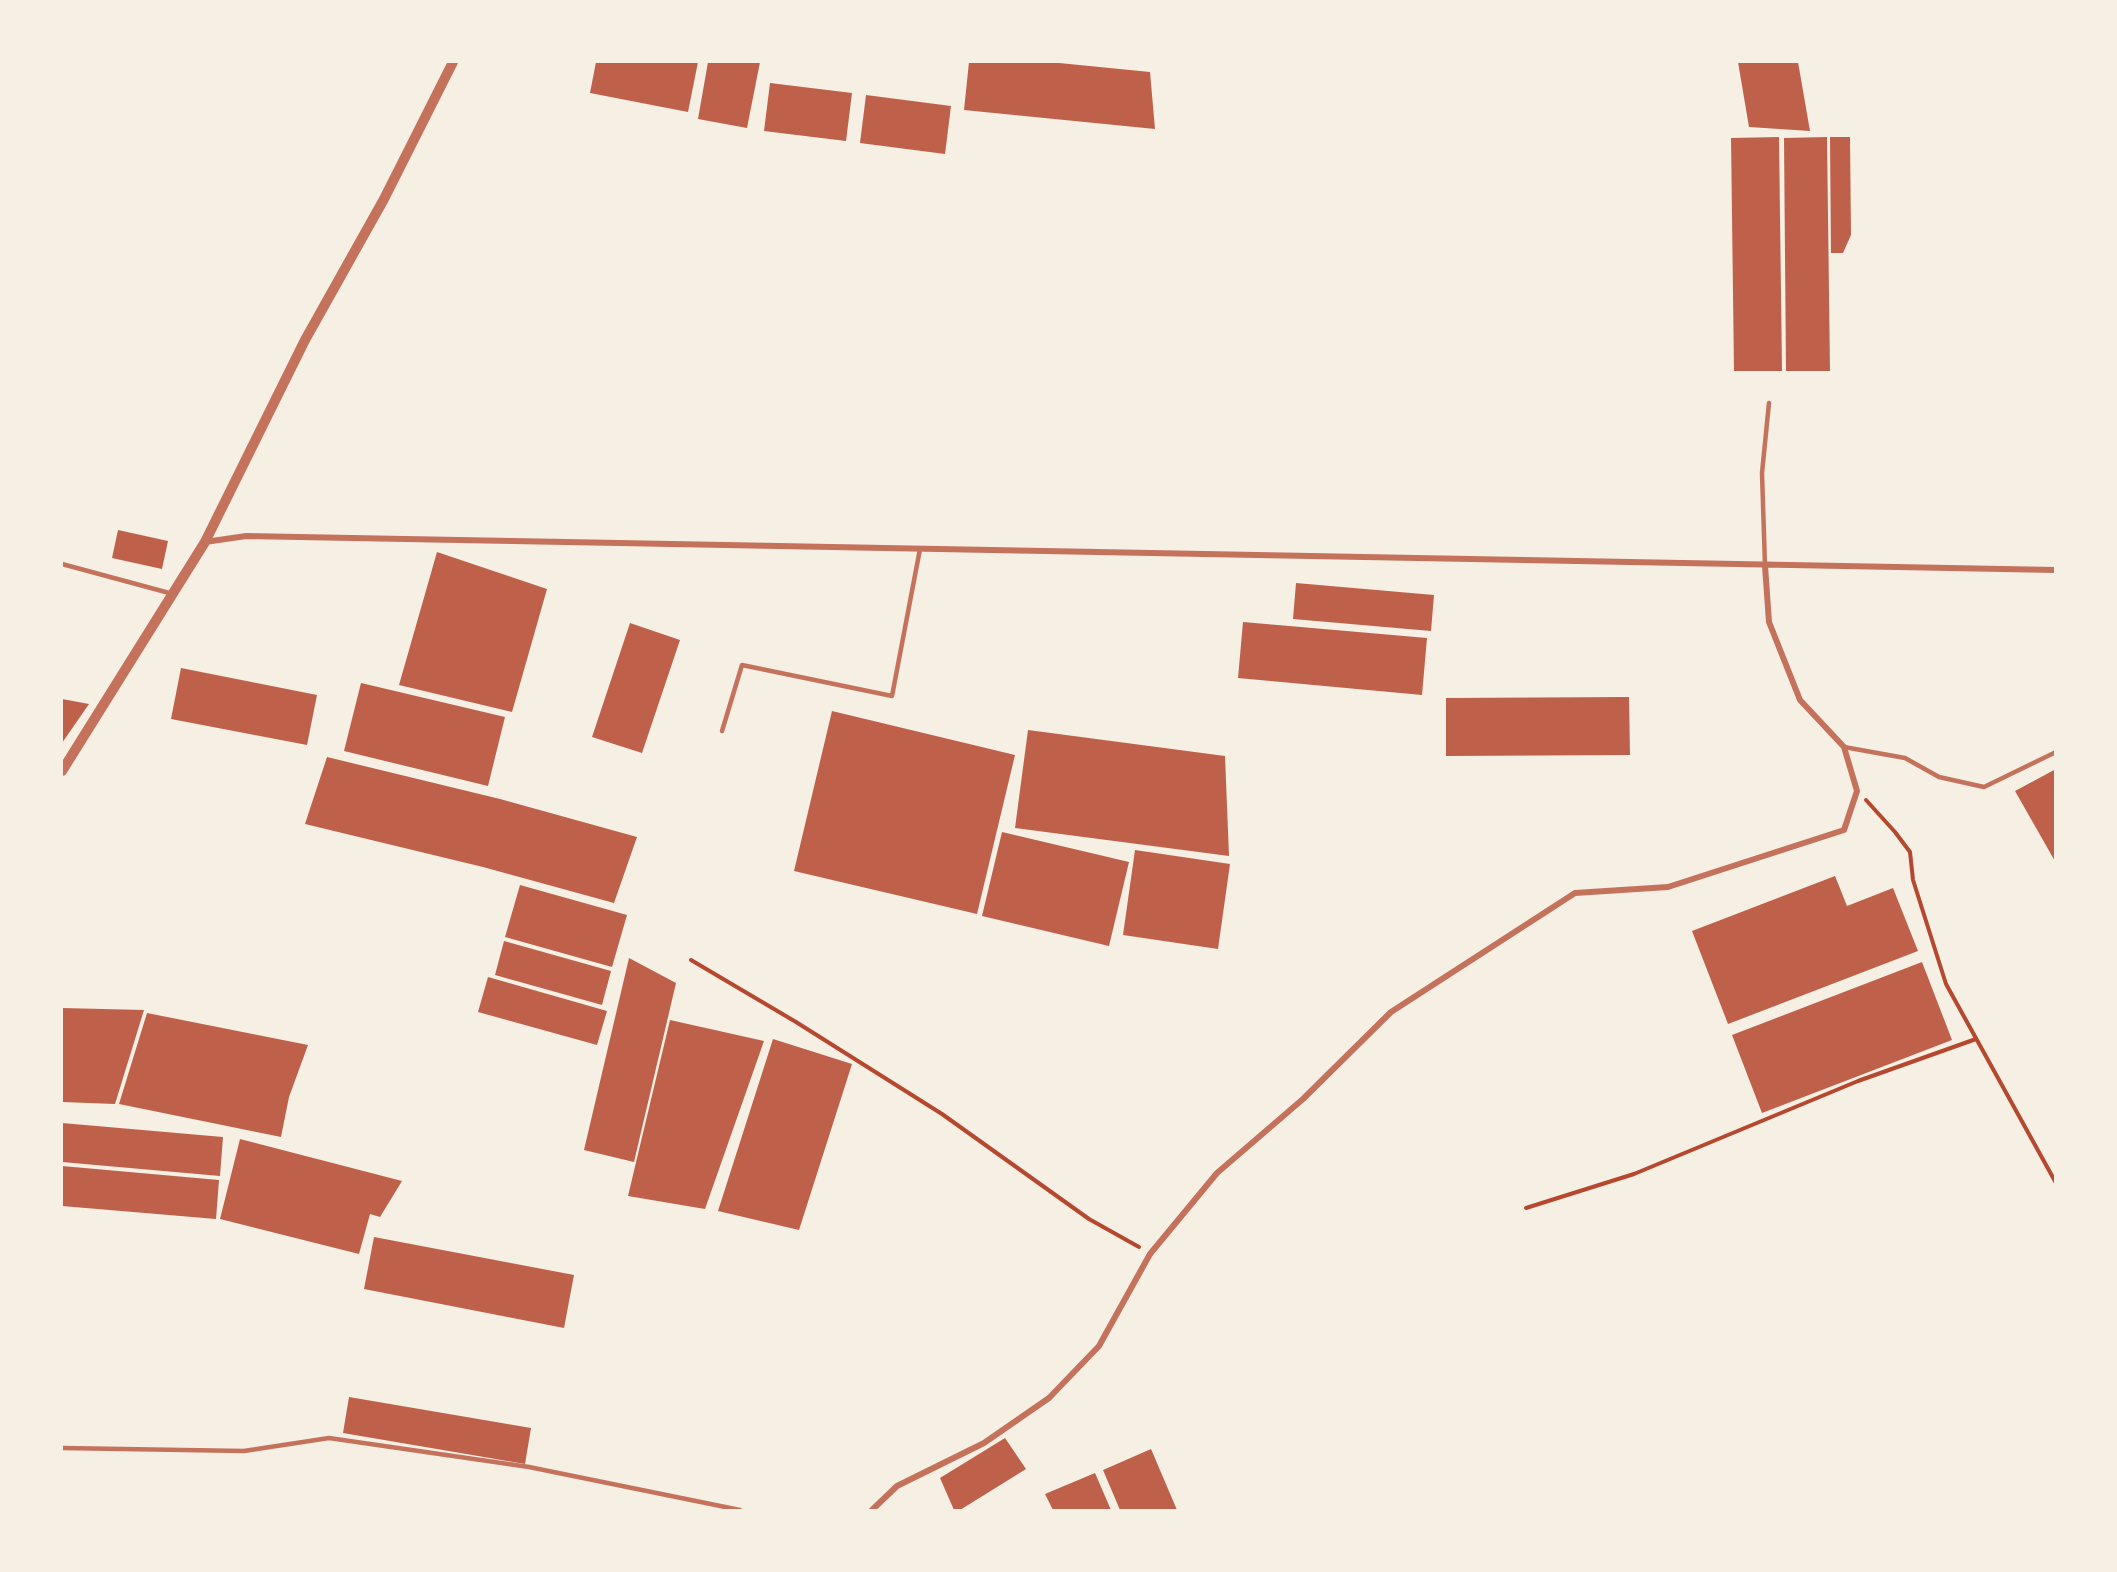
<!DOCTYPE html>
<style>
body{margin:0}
#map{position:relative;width:2117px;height:1572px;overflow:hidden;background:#f6efe4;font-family:Lato,sans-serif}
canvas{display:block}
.frame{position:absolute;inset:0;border:63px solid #f6efe4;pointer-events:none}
</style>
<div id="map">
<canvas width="2117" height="1572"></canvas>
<div class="frame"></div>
</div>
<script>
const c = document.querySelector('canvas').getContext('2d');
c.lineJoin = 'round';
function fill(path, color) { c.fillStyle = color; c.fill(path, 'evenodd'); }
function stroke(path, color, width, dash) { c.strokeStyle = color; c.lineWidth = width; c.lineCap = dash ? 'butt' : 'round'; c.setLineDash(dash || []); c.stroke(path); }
fill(new Path2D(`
 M596 62H698L688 112 590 93Z
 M708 62H760L747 128 698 119Z
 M969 62H1049L1150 72 1155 129 964 110Z
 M1738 62H1798L1810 131 1749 127Z
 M770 83 852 93 846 141 764 131Z
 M866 95 951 106 945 154 860 143Z
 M1779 137 1782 371H1734L1731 138Z
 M1827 137 1830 371H1786L1784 138Z
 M1830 137H1850L1851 235 1843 253H1831Z
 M118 530 168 541 162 569 112 558Z
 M437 552 547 589 512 712 399 685Z
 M1296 583 1434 595 1431 631 1293 619Z
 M1243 622 1427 638 1422 695 1238 678Z
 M630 623 680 640 642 753 592 737Z
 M181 668 317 695 307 745 171 719Z
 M361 683 505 717 488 786 344 751Z
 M1629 697 1630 755 1446 756V698Z
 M62 699 89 704 62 743Z
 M832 711 1015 755 977 914 794 871Z
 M1028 730 1225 756 1229 856 1015 828Z
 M327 757 500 799 637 837 614 903 483 867 305 824Z
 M2056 769V863L2015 791Z
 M1002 832 1129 862 1109 946 982 916Z
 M1135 850 1230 864 1218 949 1123 935Z
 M1835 876 1847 906 1893 888 1918 951 1728 1024 1692 931Z
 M520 885 627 915 612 967 505 937Z
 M504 941 611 971 602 1005 495 975Z
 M629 958 676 983 634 1162 584 1150Z
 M1922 962 1952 1040 1762 1113 1732 1035Z
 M488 977 607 1011 597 1045 478 1012Z
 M62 1008 144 1010 115 1104 62 1102Z
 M147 1013 308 1045 289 1097 281 1137 119 1104Z
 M670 1020 764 1041 705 1209 628 1196Z
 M773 1039 852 1064 799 1230 718 1211Z
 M62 1123 223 1137 220 1176 62 1162Z
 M240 1139 402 1181 380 1217 370 1214 359 1254 220 1219Z
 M62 1166 219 1180 216 1219 62 1206Z
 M374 1237 574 1275 564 1328 364 1289Z
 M349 1397 531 1428 525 1464 343 1433Z
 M1005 1438 1026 1469 960 1510H954L940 1478Z
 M1151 1449 1177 1510H1120L1103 1470Z
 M1095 1473 1111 1510H1053L1045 1494Z`), '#bf614a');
stroke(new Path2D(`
 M1866 800 1895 832 1910 852 1913 880 1946 984 2056 1183
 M691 960 796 1022 942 1114 1089 1219 1139 1247
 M1526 1208 1634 1174 1858 1081 1976 1039`), '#b5482f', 4);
stroke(new Path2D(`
 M62 564 173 594
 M1765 566 1762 473 1769 403
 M722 731 742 665 892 696 920 549
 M1844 747 1905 758 1939 777 1984 787 2056 752
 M62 1448 244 1451 329 1438 529 1467 740 1510`), '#c5725c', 4.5);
stroke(new Path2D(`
 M205 542 246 536 2056 570
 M872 1510 897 1486 984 1443 1049 1398 1099 1346 1150 1254 1217 1173 1303 1099 1391 1012 1575 893 1668 887 1844 830 1857 791 1844 747 1800 700 1769 622 1765 566`), '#c5725c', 6);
stroke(new Path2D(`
 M62 771 205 542 305 340 384 199 453 62`), '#c5725c', 10);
</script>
